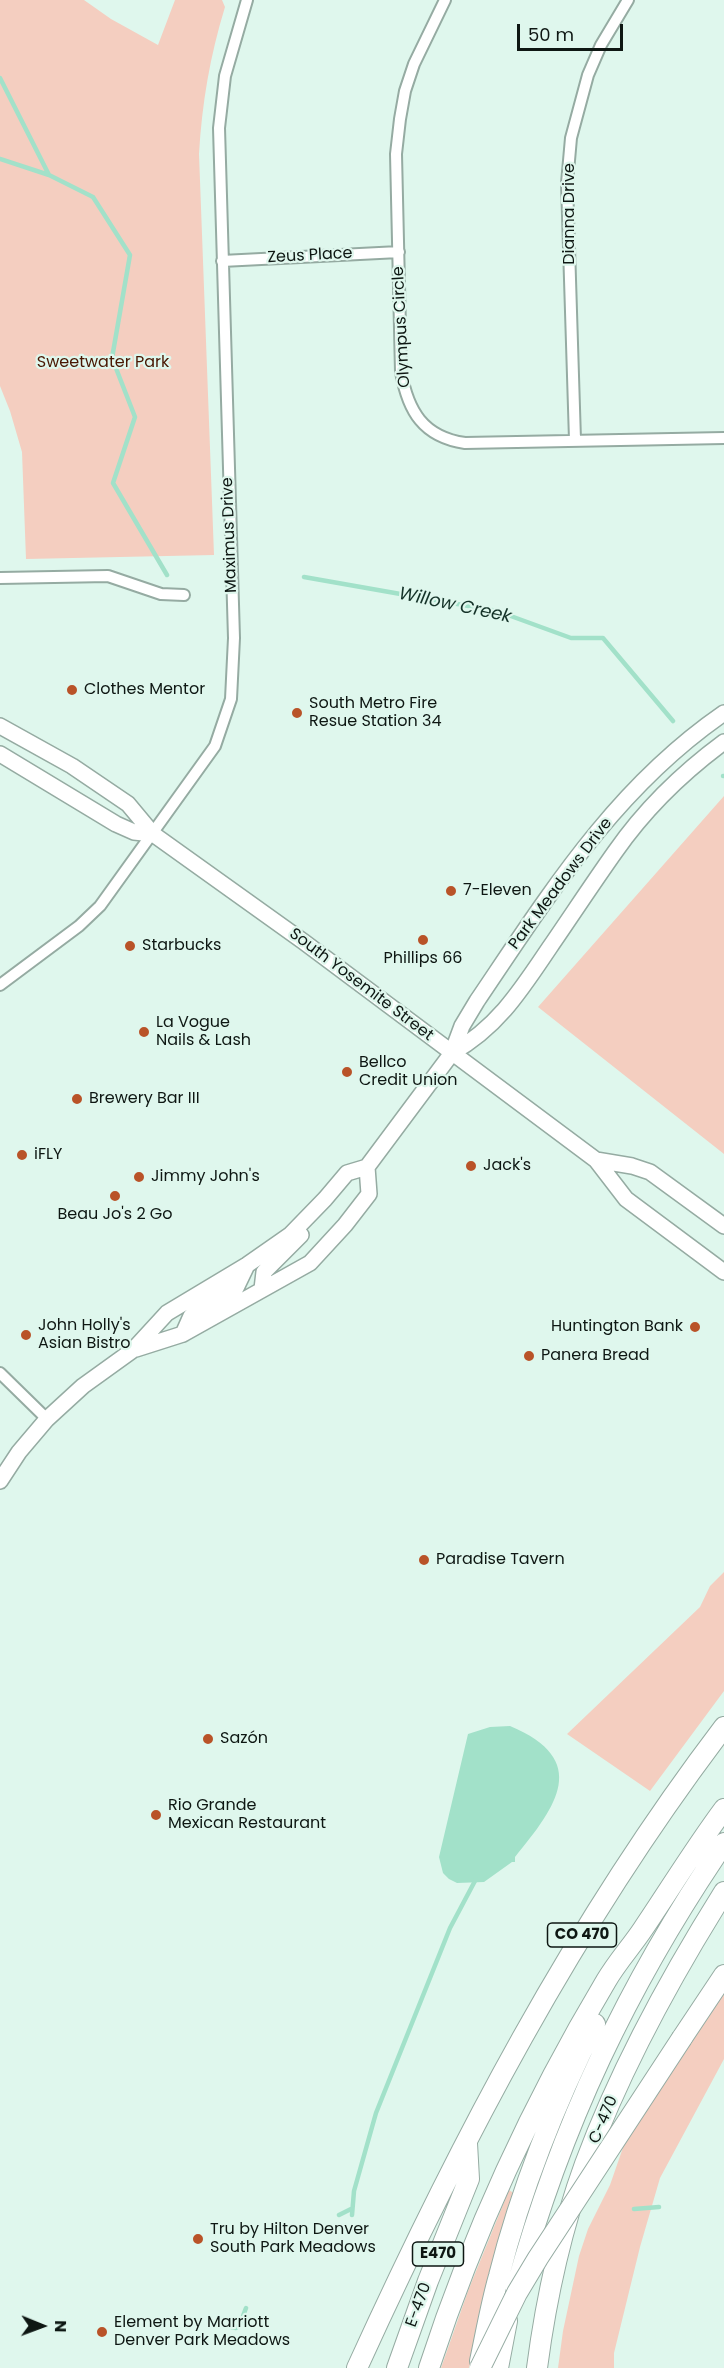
<!DOCTYPE html>
<meta charset="utf-8">
<style>
body{margin:0}
#map{position:relative;width:724px;height:2368px;overflow:hidden;background:#dff7ed;font-family:Poppins,sans-serif}
canvas{display:block}
.north{position:absolute;left:12px;top:2296px;width:60px;height:60px;-webkit-text-stroke:4px #dff7ed;paint-order:stroke;rotate:91deg;font-size:16px;font-weight:700;line-height:24px;text-align:center;color:#0e1713}
.north::after{content:'';display:block;margin:auto;width:21px;height:27px;background:#0e1713;clip-path:polygon(50% 0,100% 100%,50% 72%,0 100%)}
.scale{position:absolute;left:517px;top:24px;width:106px;height:27px;box-sizing:border-box;border:3px solid #0e1713;border-top:0;padding-left:8px;font-size:18px;line-height:21px;white-space:nowrap;color:#0e1713;-webkit-text-stroke:4px #dff7ed;paint-order:stroke}
</style>
<div id="map">
<canvas width="724" height="2368"></canvas>
<div class="north">N</div>
<div class="scale">50 m</div>
</div>
<script>
const c = document.querySelector('canvas').getContext('2d');
c.lineJoin = 'round';
function fill(path, color) { c.fillStyle = color; c.fill(path, 'evenodd'); }
function stroke(path, color, width, dash) { c.strokeStyle = color; c.lineWidth = width; c.lineCap = dash ? 'butt' : 'round'; c.setLineDash(dash || []); c.stroke(path); }
function write(font, color, halo, rows, align = 'center') {
  c.font = font + ' Poppins,sans-serif'; c.lineWidth = 4.5; c.setLineDash([]); c.textBaseline = 'middle'; c.strokeStyle = halo; c.fillStyle = color; for (const [text, x, y, turn = 0] of rows) {
    c.save(); c.translate(x, y); c.rotate((+turn || 0) * Math.PI / 180); c.textAlign = isNaN(turn) ? turn : align; if (halo) c.strokeText(text, 0, 0); c.fillText(text, 0, 0); c.restore();
  }
}
fill(new Path2D(`
 M0 0H84L111 19 158 45 175 0H222L225 7C210 56 202 103 199 154L214 555 26 559 22 452 10 411 0 386Z
 M724 796V1154L538 1007Z
 M724 1572V1691L650 1791 567 1734 700 1607 710 1586Z
 M724 1993V2059L660 2178 640 2247 614 2353V2368H558L563 2331 579 2256 588 2229 610 2185 626 2139Z
 M509 2190 515 2194 469 2368H441L468 2291Z`), '#f4cec0');
fill(new Path2D(`
 M510 1726C591 1760 557 1806 515 1857V1862H512L484 1882 457 1883 449 1879 443 1873 439 1857 468 1734 490 1727Z`), '#a2e1c9');
stroke(new Path2D(`
 M0 78 49 175
 M0 159 49 175 93 197 130 255 112 358 135 417 113 483 167 575
 M304 577 497 611 571 638H603L673 721
 M723 776H724
 M634 2209 659 2207
 M339 2215 351 2209
 M352 2215 354 2191 376 2113 450 1928 476 1879
 M231 2327 236 2328 240 2324 246 2308`), '#a2e1c9', 4.5);
const minor = new Path2D(`
 M445 0 414 64 405 91 400 119 396 154 401 372C408 411 423 437 465 443L724 438
 M222 261 399 252
 M575 440 567 183 571 138 588 75 601 45 628 0
 M0 578 108 576 161 594 184 595
 M0 985 79 926 100 906 215 746 231 699 234 638 219 128 225 76 247 0
 M0 1373 47 1419`);
const secondary = new Path2D(`
 M0 726 72 766 128 804 153 834 304 942 596 1160 626 1199 724 1272
 M0 754 116 824 134 832 153 834
 M452 1053C498 1027 521 990 550 947 572 915 593 883 615 852 645 809 682 773 724 742
 M596 1160 632 1166 650 1172 724 1226
 M262 1289 264 1272 301 1235
 M183 1334 191 1316 236 1288 247 1265
 M136 1349 183 1334 310 1263 345 1225 369 1194 367 1167
 M0 1481 19 1452 47 1419 83 1386 133 1350 167 1313 247 1265 290 1235 325 1199 347 1173 367 1167 452 1053 462 1026 477 1001C550 893 615 788 724 713`);
const motorway = new Path2D(`
 M682 2038 724 1975
 M516 2289C561 2125 628 1984 724 1843
 M480 2361C486 2333 491 2304 499 2276 520 2192 556 2101 595 2024
 M357 2368C459 2144 574 1924 724 1727
 M397 2368 428 2281 469 2179 467 2143
 M429 2368C473 2233 533 2103 606 1981 617 1962 631 1947 643 1929 670 1889 695 1848 724 1809
 M498 2368 507 2321
 M537 2368C546 2299 561 2230 585 2164 620 2069 670 1978 724 1892`);
stroke(minor, '#95aba2', 14);
stroke(secondary, '#95aba2', 18);
stroke(motorway, '#95aba2', 22);
stroke(minor, '#fff', 10);
stroke(secondary, '#fff', 15);
stroke(motorway, '#fff', 20);
const motorwayBridge = new Path2D(`
 M480 2368 517 2293 538 2258 682 2038`);
stroke(motorwayBridge, '#95aba2', 22, []);
stroke(motorwayBridge, '#fff', 20);
for (const [x, y, r, color] of [
 [72,690,6,"#b95328"],
 [297,713,6,"#b95328"],
 [451,891,6,"#b95328"],
 [423,940,6,"#b95328"],
 [130,946,6,"#b95328"],
 [144,1032,6,"#b95328"],
 [347,1072,6,"#b95328"],
 [77,1099,6,"#b95328"],
 [22,1155,6,"#b95328"],
 [471,1166,6,"#b95328"],
 [139,1177,6,"#b95328"],
 [115,1196,6,"#b95328"],
 [695,1327,6,"#b95328"],
 [26,1335,6,"#b95328"],
 [529,1356,6,"#b95328"],
 [424,1560,6,"#b95328"],
 [208,1739,6,"#b95328"],
 [156,1815,6,"#b95328"],
 [198,2239,6,"#b95328"],
 [102,2332,6,"#b95328"]
]) { const dot = new Path2D(); dot.arc(x, y, r, 0, 2 * Math.PI); c.fillStyle = color; c.fill(dot); stroke(dot, '#dff7ed', 2); }
for (const [x, y, w] of [
 [582,1935,69],
 [438,2254,51]
]) { const box = new Path2D(); box.roundRect(x - w / 2, y - 12, w, 24, 4.5); c.fillStyle = '#dff7ed'; c.fill(box); stroke(box, '#0e1713', 1.5); }
write('bold 15px', '#0e1713', null, [
 ["CO 470",582,1935],
 ["E470",438,2254]
]);
write('16px', '#0e1713', '#dff7ed', [
 ["Dianna Drive",570,214,-90],
 ["Zeus Place",310,256,-3],
 ["Olympus Circle",402,327,-93],
 ["Maximus Drive",230,535,-92],
 ["Park Meadows Drive",561,884,-53],
 ["South Yosemite Street",361,985,37],
 ["C-470",604,2120,-67],
 ["E-470",419,2305,-70]
]);
write('16px', '#491702', '#dff7ed', [
 ["Sweetwater Park",103,363]
]);
write('16px', '#0e1713', '#dff7ed', [
 ["Clothes Mentor",84,690],
 ["South Metro Fire",309,704],
 ["Resue Station 34",309,722],
 ["7-Eleven",463,891],
 ["Starbucks",142,946],
 ["Phillips 66",423,959,"center"],
 ["La Vogue",156,1023],
 ["Nails & Lash",156,1041],
 ["Bellco",359,1063],
 ["Credit Union",359,1081],
 ["Brewery Bar III",89,1099],
 ["iFLY",34,1155],
 ["Jack's",483,1166],
 ["Jimmy John's",151,1177],
 ["Beau Jo's 2 Go",115,1215,"center"],
 ["John Holly's",38,1326],
 ["Asian Bistro",38,1344],
 ["Huntington Bank",683,1327,"right"],
 ["Panera Bread",541,1356],
 ["Paradise Tavern",436,1560],
 ["Sazón",220,1739],
 ["Rio Grande",168,1806],
 ["Mexican Restaurant",168,1824],
 ["Tru by Hilton Denver",210,2230],
 ["South Park Meadows",210,2248],
 ["Element by Marriott",114,2323],
 ["Denver Park Meadows",114,2341]
], 'left');
write('italic 18px', '#153329', '#dff7ed', [
 ["Willow Creek",455,606,12]
]);
</script>
